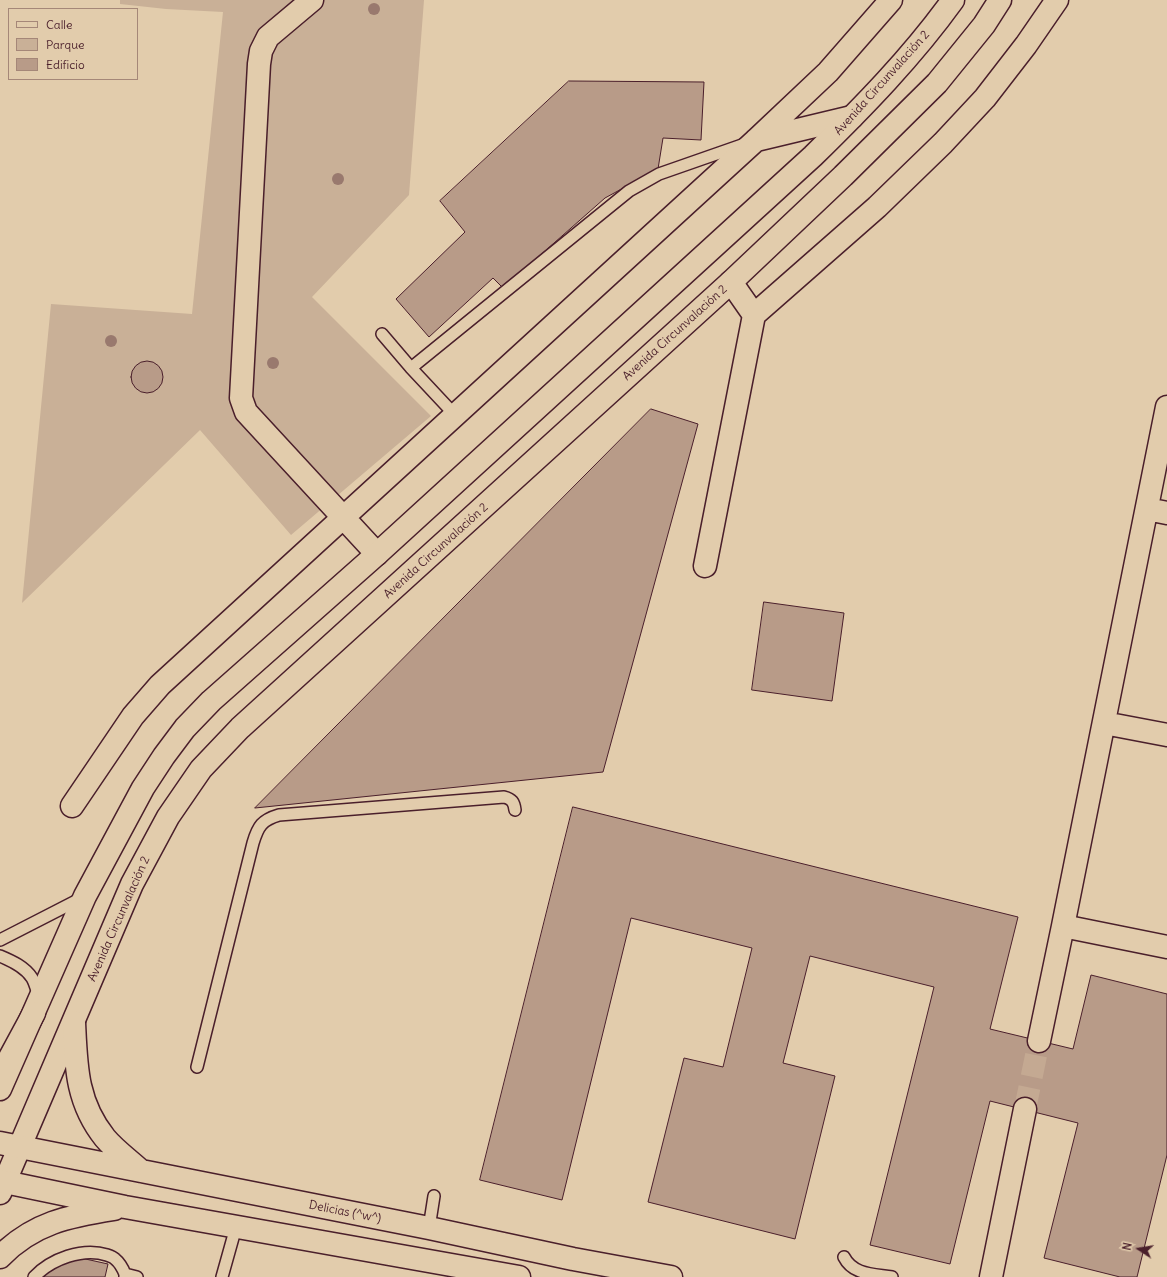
<!DOCTYPE html>
<meta charset="utf-8">
<style>
body{margin:0}
#map{position:relative;width:1167px;height:1277px;overflow:hidden;background:#e2ccac;font-family:Delius,sans-serif}
canvas{display:block}
.legend{position:absolute;left:8px;top:8px;width:130px;height:72px;box-sizing:border-box;background:#e2ccac;border:1px solid #a58778;margin:0;padding:5px 7px;list-style:none;font-size:12px;color:#4a1f2b}
.legend li{display:flex;align-items:center;gap:8px;height:20px}
.legend b{width:20px;border:1px solid #a58778}
.north{position:absolute;left:1119px;top:1229px;width:40px;height:40px;-webkit-text-stroke:3px #e2ccac;paint-order:stroke;rotate:282deg;font-size:11px;font-weight:700;line-height:16px;text-align:center;color:#4a1f2b}
.north::after{content:'';display:block;margin:auto;width:14px;height:18px;background:#4a1f2b;clip-path:polygon(50% 0,100% 100%,50% 72%,0 100%)}
</style>
<div id="map">
<canvas width="1167" height="1277"></canvas>
<ul class="legend">
<li><b style="height:5px;background:#e2ccac"></b>Calle</li>
<li><b style="height:11px;background:#c9b097"></b>Parque</li>
<li><b style="height:11px;background:#b89b88"></b>Edificio</li>
</ul>
<div class="north">N</div>
</div>
<script>
const c = document.querySelector('canvas').getContext('2d');
c.lineJoin = 'round';
function fill(path, color) { c.fillStyle = color; c.fill(path, 'evenodd'); }
function stroke(path, color, width, dash) { c.strokeStyle = color; c.lineWidth = width; c.lineCap = dash ? 'butt' : 'round'; c.setLineDash(dash || []); c.stroke(path); }
function write(font, color, halo, rows, align = 'center') {
  c.font = font + ' Delius,sans-serif'; c.lineWidth = 3; c.setLineDash([]); c.textBaseline = 'middle'; c.strokeStyle = halo; c.fillStyle = color; for (const [text, x, y, turn = 0] of rows) {
    c.save(); c.translate(x, y); c.rotate((+turn || 0) * Math.PI / 180); c.textAlign = isNaN(turn) ? turn : align; if (halo) c.strokeText(text, 0, 0); c.fillText(text, 0, 0); c.restore();
  }
}
fill(new Path2D(`
 M120 0H424L409 195 312 297 431 416 291 535 200 430 22 603 51 304 192 314 223 12 166 9 120 4Z`), '#c9b097');
const building = new Path2D(`
 M569 81 704 82 701 140 663 138 658 169 605 198 503 288 493 278 429 337 396 299 465 232 440 201Z
 M131 377a16 16 0 1 1 32 0a16 16 0 1 1-32 0Z
 M651 409 698 424 603 772 255 808Z
 M764 602 844 613 832 701 752 690Z
 M573 807 1018 917 990 1029 1073 1049 1091 975 1167 994V1155L1137 1277H1120L1044 1258 1078 1123 990 1101 950 1264 870 1245 934 987 810 956 783 1063 835 1076 795 1239 648 1202 684 1058 723 1067 752 948 631 918 562 1200 480 1180Z
 M72 1256 108 1264 105 1277H44L50 1269Z`);
fill(building, '#b89b88');
stroke(building, '#4a1f2b', 1);
stroke(new Path2D(`
 M1025 1109 1039 1041`), '#c4a992', 22, [22, 11]);
const lane = new Path2D(`
 M382 334 411 368 455 415
 M411 368 629 191 659 174 742 145
 M0 940 82 898
 M0 956C12 961 25 967 32 978 35 983 37 991 39 997
 M197 1067 253 843C258 826 262 820 279 815L504 797C512 799 514 802 515 810
 M429 1228 434 1196
 M844 1257C853 1275 874 1274 892 1277
 M125 1274 137 1277
 M34 1277C51 1259 83 1247 107 1255 110 1256 113 1257 115 1259 120 1263 123 1269 125 1274V1277
 M222 1277 236 1227`);
const street = new Path2D(`
 M312 0 268 37 261 51 259 64 241 398 246 412 377 554
 M756 140 852 117
 M731 282 754 315
 M1167 407 1063 926 1167 947
 M1147 509 1167 513
 M705 566 754 315 877 207 943 143 985 98 1026 45 1057 0
 M1104 723 1167 735
 M72 806 133 716 160 685 756 140 828 72 891 0
 M1039 1041 1063 926
 M991 1277 1025 1109`);
const secondary = new Path2D(`
 M0 1089 85 896 143 788 164 756 185 728 211 701 377 554 813 156C863 107 912 57 953 0
 M0 1193 132 884 168 817 201 769 240 728 731 282 843 176 937 83 984 25 1000 0`);
const primary = new Path2D(`
 M74 1022C76 1065 76 1102 105 1138 115 1150 129 1160 141 1171
 M0 1070 8 1061 34 1013
 M0 1143 429 1228 573 1259 671 1277
 M0 1181 125 1207 519 1277
 M0 1257C33 1223 69 1216 114 1209`);
stroke(lane, '#4a1f2b', 14);
stroke(street, '#4a1f2b', 25);
stroke(secondary, '#4a1f2b', 25);
stroke(primary, '#4a1f2b', 25);
stroke(lane, '#e2ccac', 11);
stroke(street, '#e2ccac', 22);
stroke(secondary, '#e2ccac', 22);
stroke(primary, '#e2ccac', 22);
c.fillStyle = '#99796e';
for (const [x, y] of [
 [374,9],
 [338,179],
 [111,341],
 [273,363]
]) { c.beginPath(); c.arc(x, y, 6, 0, 2 * Math.PI); c.fill(); }
write('12px', '#4a1f2b', '#e2ccac', [
 ["Avenida Circunvalación 2",882,83,-48],
 ["Avenida Circunvalación 2",675,333,-42],
 ["Avenida Circunvalación 2",436,551,-42],
 ["Avenida Circunvalación 2",119,919,-66],
 ["Delicias (^w^)",345,1212,11]
]);
</script>
